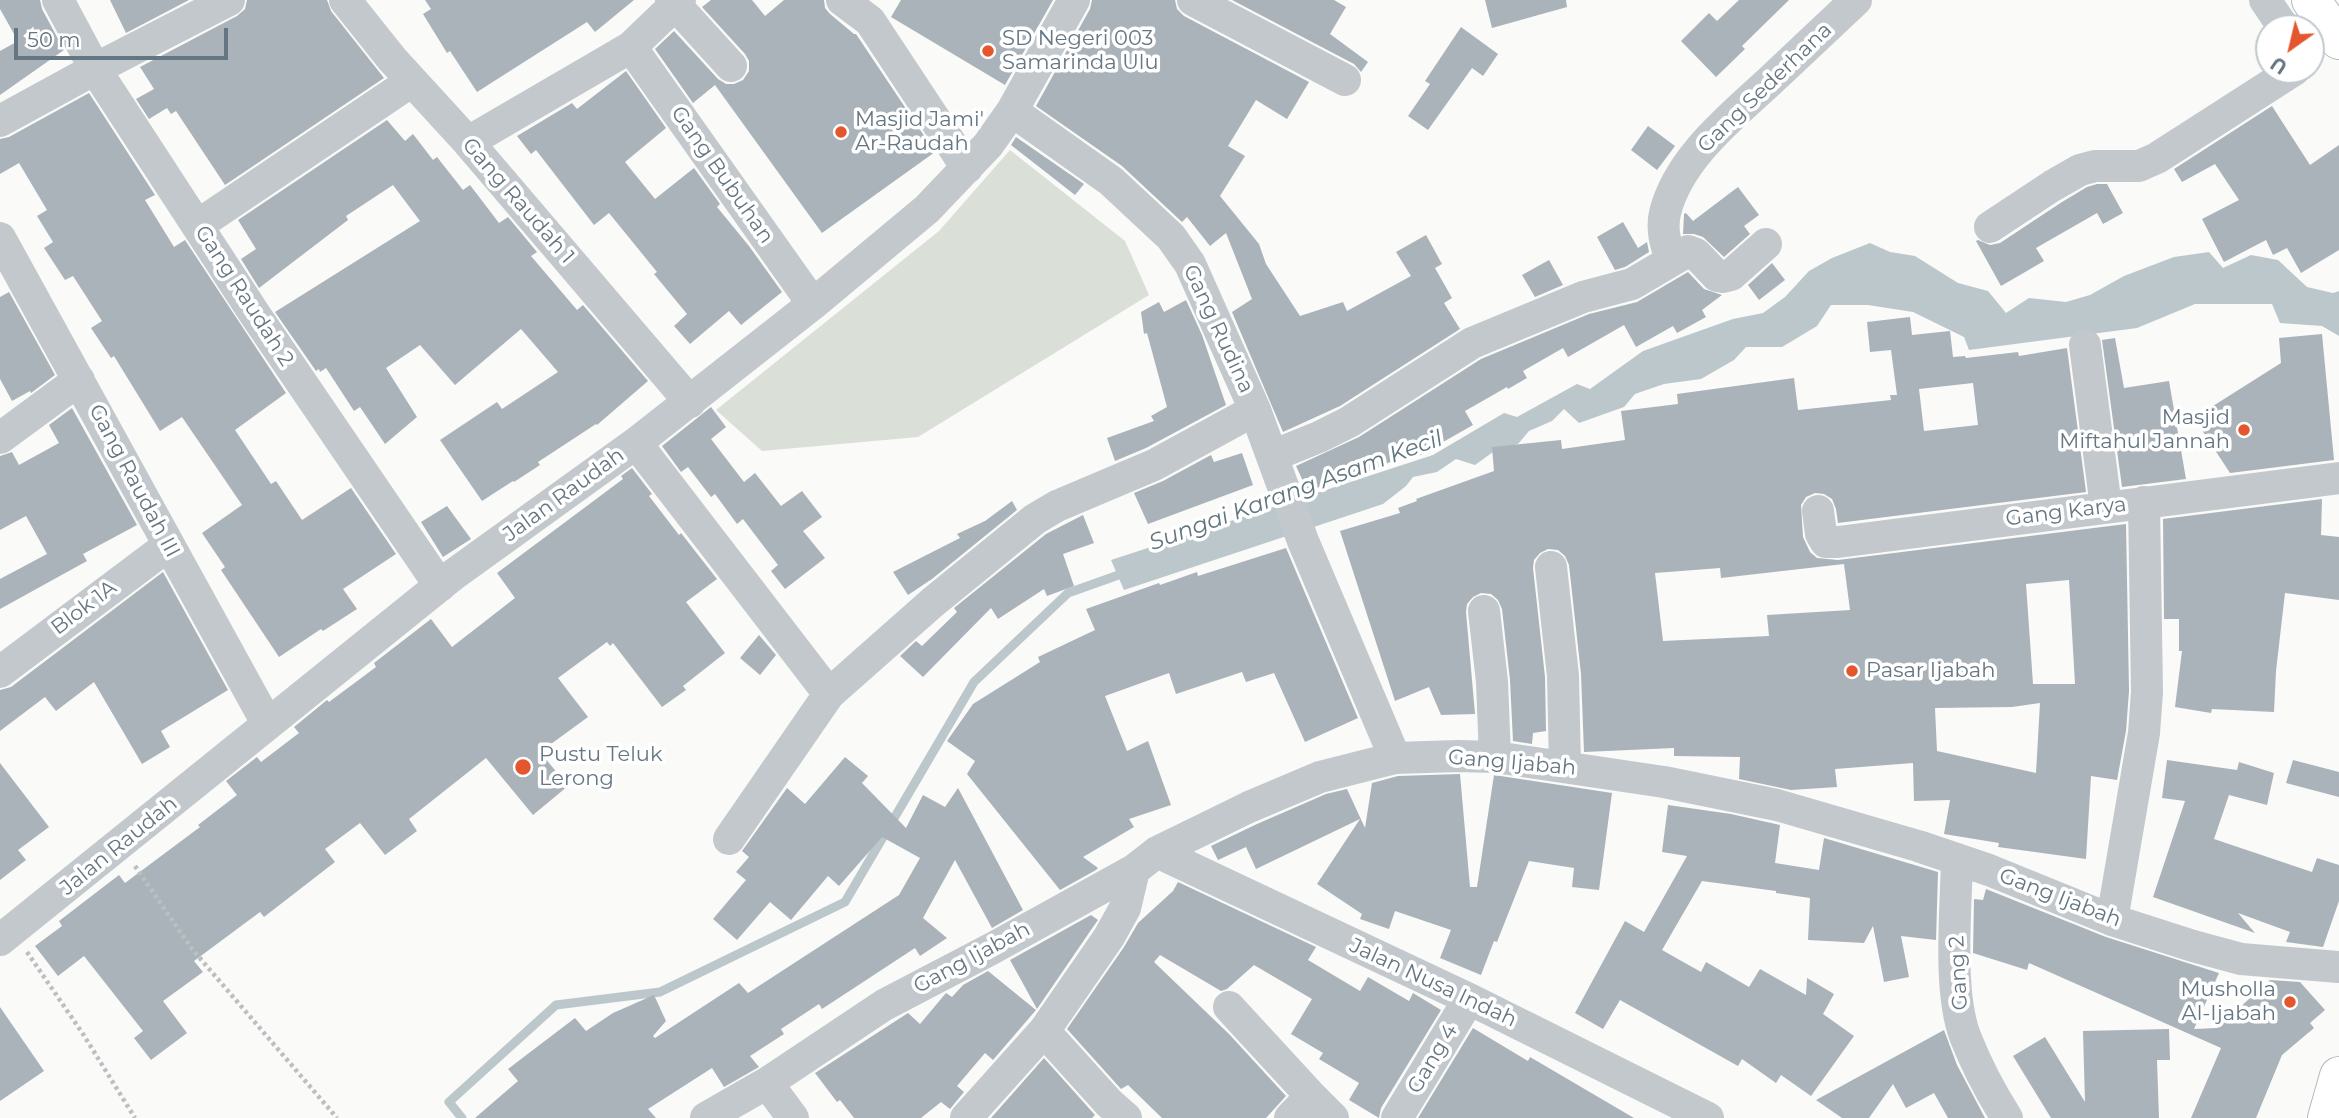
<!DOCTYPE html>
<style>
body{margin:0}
#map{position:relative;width:2339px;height:1118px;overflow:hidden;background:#fafaf8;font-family:Montserrat,sans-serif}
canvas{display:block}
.north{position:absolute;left:2255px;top:14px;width:70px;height:70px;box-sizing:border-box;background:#fff;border:2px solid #c1c8cd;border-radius:50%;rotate:214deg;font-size:19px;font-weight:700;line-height:28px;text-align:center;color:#657683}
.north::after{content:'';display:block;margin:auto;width:24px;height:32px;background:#e4572e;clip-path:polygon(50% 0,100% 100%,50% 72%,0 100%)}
.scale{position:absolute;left:14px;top:28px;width:214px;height:32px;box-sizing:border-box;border:4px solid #657683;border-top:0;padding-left:9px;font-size:21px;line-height:24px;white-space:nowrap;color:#657683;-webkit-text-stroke:5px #fff;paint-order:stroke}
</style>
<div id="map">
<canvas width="2339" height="1118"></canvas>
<div class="north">U</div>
<div class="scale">50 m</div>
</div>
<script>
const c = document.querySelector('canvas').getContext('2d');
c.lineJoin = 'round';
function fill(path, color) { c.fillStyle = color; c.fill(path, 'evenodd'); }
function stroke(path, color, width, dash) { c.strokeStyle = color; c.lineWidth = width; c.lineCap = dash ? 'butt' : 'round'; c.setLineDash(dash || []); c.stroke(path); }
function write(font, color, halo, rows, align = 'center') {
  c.font = font + ' Montserrat,sans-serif'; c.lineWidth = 7; c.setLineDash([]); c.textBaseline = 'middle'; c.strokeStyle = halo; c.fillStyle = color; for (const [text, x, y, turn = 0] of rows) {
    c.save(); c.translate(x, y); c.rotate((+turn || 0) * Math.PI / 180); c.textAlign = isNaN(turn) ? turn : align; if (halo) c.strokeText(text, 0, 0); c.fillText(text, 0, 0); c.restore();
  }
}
fill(new Path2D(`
 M1010 150 1125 241 1149 295 918 437 762 451 716 410 939 231Z`), '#dadfd7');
fill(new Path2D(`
 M1870 243 1890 252 1915 256 1958 283 1988 291 2006 313 2029 298 2066 302 2090 295 2124 276 2174 257 2209 252 2223 268 2251 255 2278 260 2307 287 2333 293 2339 291V336L2322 326 2280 323 2272 304H2195L2137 328 1969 350 1964 337 1913 312 1868 305H1831L1817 326 1782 347H1746L1734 360 1701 379 1664 384 1635 394 1624 407 1579 423 1564 409 1552 421 1529 431 1518 444 1493 452 1475 465 1456 459 1437 472 1413 477 1406 486 1383 504 1124 590 1111 560 1433 455 1504 413 1517 417 1577 384 1590 389 1643 351 1733 319 1763 313 1785 297 1809 271 1832 258Z`), '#bbc7cb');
stroke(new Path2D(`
 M462 1118 449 1102 556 1005 660 992 845 902 974 682 1068 593 1127 572`), '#bbc7cb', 9);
fill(new Path2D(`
 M0 0H40L42 9 64 50 0 95V51L18 41 0 9Z
 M110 0H189L126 33Z
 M247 0H327L331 11 384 78 225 185 176 111 171 114 167 108 149 119 136 99 154 89 140 67 237 16 245 9Z
 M425 0H634L595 32 587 22 477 92 450 51 447 53 423 14 431 9Z
 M711 0H752L765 16 784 0H824L825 8 830 14 854 34H856L935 152 822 233 715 85 693 103 655 49 674 31 718 79 726 84H734L743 80 749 71V61L745 54 702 7Z
 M901 0H1053L1005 85 891 17Z
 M1092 0H1175L1177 9 1184 16 1309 82 1287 119 1256 100 1228 146 1245 156 1220 196 1259 244 1266 264 1300 316 1343 302 1347 311 1411 276 1396 252 1426 235 1442 264 1435 268 1452 298 1444 303 1460 329 1340 406 1283 432 1232 312 1252 299 1226 233 1210 246 1187 217 1182 222 1122 166 1036 106 1090 9Z
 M1232 0H1334L1346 7 1330 34 1368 62 1361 72 1354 64Z
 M1485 0H1566L1567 7 1492 28Z
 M1739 0H1789L1742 46 1745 49 1716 77 1681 41 1709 13 1717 21Z
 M1461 27 1498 54 1483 76 1472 68 1428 130 1408 116 1430 84 1425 81Z
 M626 71 666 128 625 162 655 199 694 168 720 204 717 207 749 246 782 292 741 325 729 311 690 344 674 326 687 314 654 274 657 272 609 213 594 225 536 150 531 154 517 136 572 103 577 109Z
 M89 93 155 195 145 200 174 247 185 240 286 393 235 430 271 484 276 481 302 520 351 488 396 554 343 589 357 609 323 631 321 629 279 657 221 570 225 567 202 533 242 505 182 417 160 431 114 356 111 358 91 328 102 321 73 276 65 280 44 248 53 242 37 216 47 210 19 163 0 174V139L9 137Z
 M2272 106 2310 165 2339 145V250L2301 273 2287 248 2273 255 2266 240 2224 262 2202 219 2239 200 2215 164 2182 182 2174 169Z
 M387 120 405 141 413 134 433 160 437 157 463 190 470 185 499 223 508 217 537 252 531 256 577 310 583 305 648 381 597 425 596 424 538 462 540 465 514 482 513 481 482 501 440 440 497 402 502 409 558 372 521 329 455 385 420 345 386 368 417 417 385 444 360 407 354 411 326 368 320 372 319 369 316 371 275 312 420 221 393 185 346 216 348 220 259 288 241 259 256 249 238 220Z
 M1648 126 1675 146 1657 170 1631 150Z
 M1016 137 1084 184 1075 195 1011 145Z
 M2097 184H2107L2123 213 2103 224 2097 213 2036 248 2044 261 2001 286 1976 241 1978 240 1990 245 2000 243 2062 202 2087 187Z
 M1738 187 1759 215 1744 226 1750 234 1724 257 1703 237 1694 234H1683L1684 214 1686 213 1693 221Z
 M1623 222 1638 248 1647 242 1649 252 1625 267 1615 270 1597 237Z
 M1549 260 1563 285 1535 297 1522 275Z
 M1772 263 1785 280 1759 300 1748 285Z
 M1688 272 1704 289 1722 295 1702 310 1706 317 1677 333 1673 326 1636 347 1624 325 1568 357 1563 348 1523 371 1527 378 1508 389 1507 387 1465 411 1473 425 1415 458 1412 452 1342 484 1339 478 1308 492 1296 466 1359 437 1481 359 1589 314 1637 302Z
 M9 292 55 375 31 393 30 391 12 401 0 379V297Z
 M1186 300 1202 335 1226 405 1146 448 1115 461 1107 438 1154 421 1151 416 1167 407 1147 333 1144 334 1141 312 1159 302 1164 312Z
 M1910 317 1912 335 1950 331 1953 357 1965 356 1966 358 2018 352 2019 356 2067 348 2086 492 1838 523 1836 509 1832 499 1824 494 1815 493 1806 497 1801 505 1803 537 1810 552 1817 558 1838 560 2126 524 2129 691 2126 731 2117 780 2091 776 2086 859 1998 847 1999 843 1944 834 1950 800 1914 801 1913 763 1835 769 1837 787 1791 790 1739 779 1740 757 1674 756V748L1584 752 1581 674 1569 565 1565 556 1558 550 1548 549 1540 553 1534 560 1533 568 1545 677 1546 731 1533 733 1532 744 1513 741 1510 680 1502 609 1498 600 1491 594 1481 593 1473 597 1467 604 1466 612 1475 714 1441 715 1429 687 1395 701 1340 531 1400 513 1398 508 1417 501 1416 499 1494 471 1492 447 1561 440 1562 449 1625 440 1621 411 1678 404 1677 394 1794 378 1798 410 1891 400 1890 395H1897L1891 350 1870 352 1867 322ZM1973 383 1978 425 1924 431 1919 389ZM1844 564 1850 610 1767 615 1769 636 1663 641 1655 573 1720 568 1721 578ZM2069 580 2075 684H2033L2026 584ZM2040 703 2036 773 1937 751 1935 708 2012 707Z
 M2322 334 2334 460 2230 473 2194 418 2281 363 2279 338Z
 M2115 338 2124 388 2169 381 2186 479 2122 487 2102 340Z
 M711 407 726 427 711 439 744 482 755 473 781 506 802 491 822 517 803 531 825 558 785 589 771 571 778 565 743 519 737 524 715 494 711 497 688 467 681 472 662 446Z
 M72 408 137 525 83 554 87 561 0 609V579L47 554 26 516 0 530V456L12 452 19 465 59 443 49 425Z
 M1242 453 1253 485 1148 524 1134 493 1163 481 1211 455 1214 462Z
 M632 468 652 494 649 496 679 535 681 533 717 579 686 602 725 653 683 686 686 690 662 707 613 643 610 646 607 642 558 678 588 717 540 752 568 786 533 815 486 758 409 819 417 831 385 855 360 823 325 849 335 862 264 917 260 912 194 961 203 972 163 1001 187 1033 151 1060 134 1038 143 1031 84 956 58 976 35 946 62 926 59 921 119 875 125 883 200 827 198 825 237 795 226 781 257 757 261 762 299 733 294 727 327 700 329 702 376 667 374 663 431 619 452 647 515 598 497 573 623 479 621 476Z
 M2322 499 2321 535 2339 537V600L2285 593 2276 671 2274 712 2212 709 2211 713 2175 707 2182 651H2179V619H2164L2163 519Z
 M1012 501 1017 510 932 579 908 595 893 572 960 538 957 534 985 521Z
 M447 506 471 539 443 557 421 522Z
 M1083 515 1094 543 1063 554 1074 586 1047 596 1044 589 998 619 991 608 923 677 900 656 916 641 922 646 957 612 954 608 1046 534Z
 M1286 548 1358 718 1305 742 1274 673 1246 682 1242 672 1176 694 1169 673 1105 696 1127 751 1148 741 1171 805 1129 819 1134 827 1083 857 1098 868 1096 870 1060 890 967 774 975 761 947 741 973 704 1040 662 1038 657 1095 630 1086 609 1159 583 1160 585 1197 572 1198 576Z
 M163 572 228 690 161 731 170 747 142 764 94 682 56 711 45 697 0 731V690L11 687Z
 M759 635 776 655 760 675 740 658Z
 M845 757 868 776 862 783 906 828 923 795 945 807 958 788 1023 910 992 928 955 860 923 918 947 938 920 956 915 948 822 1009 819 1004 781 1029 784 1034 750 1056 759 1067 724 1087 712 1068 648 1109 656 1118H475L518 1081 508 1069 575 1018 586 1031 613 1013 654 995 666 1021 653 1036 655 1038 739 983 748 993 899 895 920 858 882 837 839 886 828 876 791 920 770 902 737 940 713 919 746 880 736 872 749 857 742 851 787 788 805 804Z
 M2167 760 2237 770 2239 762 2274 773 2267 805 2229 795 2214 839 2312 872 2317 858 2339 865V901L2323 947 2286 942 2290 932 2238 913 2255 933 2153 897 2185 801 2162 798Z
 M2293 760 2339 772V797L2286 783Z
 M0 763 49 827 18 850 26 860 0 880Z
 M1460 774 1470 887H1477L1494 775 1612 793 1599 890 1572 887 1574 868 1529 861 1497 942 1494 941 1481 975 1440 958 1451 930 1395 911 1389 929 1360 919 1362 914 1317 884 1360 819 1256 869 1246 847 1218 860 1211 846 1257 824 1326 794 1347 789 1365 828 1372 783 1398 776Z
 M1668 805 1731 814 1780 825 1775 863 1819 870 1824 838 1938 872 1936 940 1901 936 1909 977 1884 982 1873 926 1864 943 1808 940 1810 898 1776 893V891L1702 881 1662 950 1701 972 1706 962 1749 987 1760 969 1806 995 1807 978 1834 994 1823 1014 1854 1036 1811 1096 1781 1075 1776 1083 1742 1059 1738 1066 1620 1000 1603 1029 1575 1013 1625 921 1644 932 1687 856 1662 852Z
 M1178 882 1316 947 1308 960 1360 991 1368 977 1409 1001 1413 993 1441 1010 1381 1108 1379 1118 1349 1100 1359 1083 1319 1059 1323 1053 1291 1034 1312 999 1254 965 1227 989 1221 991 1160 955 1154 962 1229 1034 1286 1096 1266 1118H1162L1128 1085 1121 1089 1067 1029 1124 947 1138 923 1173 891Z
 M1986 889 2106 937 2219 973 2194 1029 2217 1028 2270 980 2300 982 2325 1010 2310 1023 2314 1028 2282 1055 2256 1118H2191L2221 1048 2029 963 2027 970 1973 953 1974 899 1983 900Z
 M1091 915 1098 920 1093 927 1037 1009 1010 960Z
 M988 971 1036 1010 993 1060 985 1053 957 1086 964 1092 950 1109 941 1102 921 1118H854L840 1100 837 1102 815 1073 908 1013 920 1024 946 993 952 997 963 985Z
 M0 1007 44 1071 0 1101Z
 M1473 1028 1528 1061 1530 1057 1634 1118H1418Z
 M2169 1029 2170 1060H2157L2159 1118H2051L2013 1056 2045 1037 2085 1102 2083 1031Z
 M1944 1030 1957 1065 1985 1118H1948L1934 1093 1906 1108 1893 1084 1869 1118H1842L1816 1100Z
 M1044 1058 1095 1115 1092 1118H991Z`), '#aab3b9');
const highway = new Path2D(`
 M2311 0 2339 40
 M2327 1118 2339 1076`);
stroke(highway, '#b4b9bd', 40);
stroke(new Path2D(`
 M135 866 192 949 337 1118
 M27 952 83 1034 135 1118`), '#bbbfc2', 4.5, [3.5, 3.5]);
stroke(new Path2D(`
 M58 0 95 69 254 313 440 586
 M345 0 392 59 468 142 690 402
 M671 0 731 66
 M842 0 870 21 967 168
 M1193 0 1345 80
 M2265 0 2284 28
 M631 47 813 304
 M1012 111 1111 181 1171 237 1190 264 1255 410 1303 541 1395 758
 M0 121 95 69 229 0
 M468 142 631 47 680 0
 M198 225 412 81
 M1990 227 2052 186 2080 170 2095 166H2139L2157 158 2294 70
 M0 238 267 723
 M1671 260C1666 245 1661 230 1665 213 1678 159 1731 117 1770 81 1799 54 1827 27 1856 0
 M2085 345 2106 507
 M0 438 79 380
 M636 443 829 694 933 602 1035 519 1057 506 1154 465 1255 410
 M1272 456 1319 437 1349 422 1472 343 1583 297 1632 284 1688 251 1696 254 1717 276 1723 277 1731 275 1766 244
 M1818 511 1821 534 1826 542H1838L2339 478
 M1551 567 1563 676 1565 767
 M1484 611 1492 682 1495 757
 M0 672 169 545
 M729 839 829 694
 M1157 852 1469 999 1708 1118
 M1957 859C1956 910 1948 990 1965 1036 1976 1064 1991 1093 2007 1118
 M2112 920 2144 733 2147 692 2144 502
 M0 940 453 575 636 443 813 304 927 209 988 145 1012 111 1074 0
 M1229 1007 1311 1096
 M1044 1031 1109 1103 1126 1118
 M767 1083 793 1118
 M706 1118 767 1083 884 1005 993 948 1134 870 1157 852 1249 807 1320 777 1395 758 1458 756 1495 757 1664 782 1777 805 1918 846 1989 870 2112 920 2193 946 2241 959 2339 967
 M966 1118 1044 1031 1109 937 1125 908 1134 870
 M1290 1118 1311 1096 1333 1118
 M1397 1118 1469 999`), '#c3c8cc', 32);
stroke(highway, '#fff', 38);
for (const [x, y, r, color] of [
 [988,51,7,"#e4572e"],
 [841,132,7,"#e4572e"],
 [2244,430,7,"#e4572e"],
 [1852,671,7,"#e4572e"],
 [523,767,9,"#e4572e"],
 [2290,1002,7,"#e4572e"]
]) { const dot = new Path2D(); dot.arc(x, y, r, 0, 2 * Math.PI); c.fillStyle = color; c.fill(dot); stroke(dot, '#fff', 2.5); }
write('21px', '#657683', '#fff', [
 ["SD Negeri 003",1002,39],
 ["Samarinda Ulu",1002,63],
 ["Masjid Jami'",855,120],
 ["Ar-Raudah",855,144],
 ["Masjid",2230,418,"right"],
 ["Miftahul Jannah",2230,442,"right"],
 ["Pasar Ijabah",1866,671],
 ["Pustu Teluk",539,755],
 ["Lerong",539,779],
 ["Musholla",2276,990,"right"],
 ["Al-Ijabah",2276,1014,"right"]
], 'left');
write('21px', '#657683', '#fff', [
 ["Gang Sederhana",1765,88,-44],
 ["Gang Bubuhan",722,175,55],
 ["Gang Raudah 1",518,201,49],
 ["Gang Raudah 2",244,296,57],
 ["Gang Rudina",1218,329,65],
 ["Gang Raudah III",134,481,62],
 ["Jalan Raudah",564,495,-36],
 ["Gang Karya",2066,512,-7],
 ["Blok 1A",84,608,-37],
 ["Gang Ijabah",1512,763,5],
 ["Jalan Raudah",119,846,-39],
 ["Gang Ijabah",2060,898,21],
 ["Gang Ijabah",972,958,-28],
 ["Gang 2",1959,973,-93],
 ["Jalan Nusa Indah",1433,983,25],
 ["Gang 4",1433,1059,-59]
]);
write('italic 23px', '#60757c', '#fff', [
 ["Sungai Karang Asam Kecil",1296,491,-20]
]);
</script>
